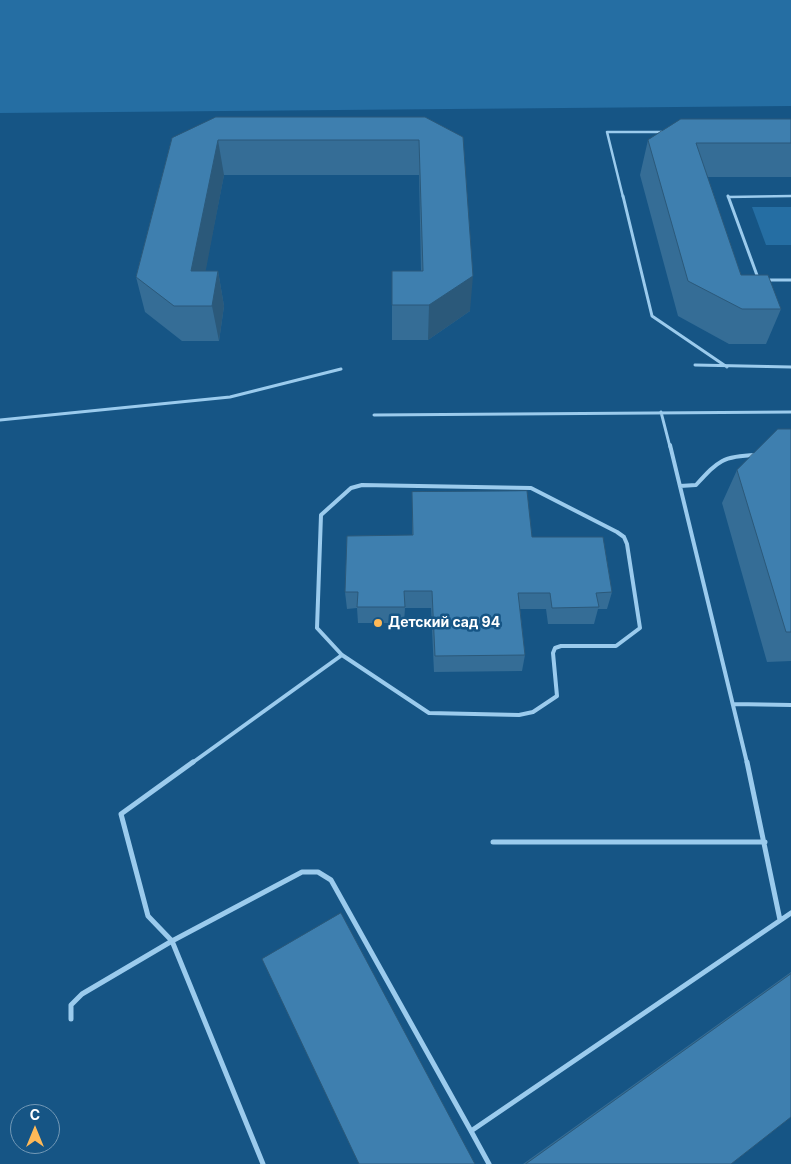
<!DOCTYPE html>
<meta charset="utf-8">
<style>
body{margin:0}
#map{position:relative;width:791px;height:1164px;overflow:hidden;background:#165585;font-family:Inter,sans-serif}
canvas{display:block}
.north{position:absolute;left:10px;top:1104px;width:50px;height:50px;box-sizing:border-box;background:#165585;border:1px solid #7399b6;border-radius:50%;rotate:0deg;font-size:14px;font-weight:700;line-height:20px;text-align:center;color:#fff}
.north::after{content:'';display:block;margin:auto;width:18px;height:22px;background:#ffb957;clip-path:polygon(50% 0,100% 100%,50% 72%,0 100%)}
</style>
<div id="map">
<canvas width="791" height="1164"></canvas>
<div class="north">С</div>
</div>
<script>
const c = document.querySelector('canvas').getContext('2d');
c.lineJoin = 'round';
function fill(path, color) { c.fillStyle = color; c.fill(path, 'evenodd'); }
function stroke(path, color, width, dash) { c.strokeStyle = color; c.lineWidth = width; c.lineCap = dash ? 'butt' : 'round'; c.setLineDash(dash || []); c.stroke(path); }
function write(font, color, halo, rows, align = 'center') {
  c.font = font + ' Inter,sans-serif'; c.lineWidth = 5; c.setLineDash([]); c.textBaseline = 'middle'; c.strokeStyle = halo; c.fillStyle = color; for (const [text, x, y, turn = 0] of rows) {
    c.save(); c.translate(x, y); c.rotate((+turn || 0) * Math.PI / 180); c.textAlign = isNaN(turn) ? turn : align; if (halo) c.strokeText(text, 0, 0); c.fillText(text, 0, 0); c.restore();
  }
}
fill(new Path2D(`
 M0 0H791V106L0 113Z
 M752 207H791V245H766Z`), '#256ea3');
stroke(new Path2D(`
 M623 197 607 132H664
 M728 197 791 196`), '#9bcbed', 2.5);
stroke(new Path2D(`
 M623 196 652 316 727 367
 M728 196 758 278
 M766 280H791
 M695 365 791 367
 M661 412 670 447
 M374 415 791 412
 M0 420 230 397 341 369`), '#9bcbed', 3);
stroke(new Path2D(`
 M670 445 747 763
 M362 485 531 488 617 532 624 537 627 544 640 628 616 646H561L555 648 553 653 557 696 533 712 519 715 429 713 342 655 317 628 321 515 351 488Z
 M680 486 696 485C718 461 722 456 756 455
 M734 704 791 705
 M192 763 342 655`), '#9bcbed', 4);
stroke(new Path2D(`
 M747 762 780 920
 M493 842H765
 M71 1019V1005L82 994 172 941 148 916 121 814 193 762
 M471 1131 489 1164
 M263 1164 172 941 302 872H318L331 880 471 1131 791 913`), '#9bcbed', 5);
fill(new Path2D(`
 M425 117 470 311 428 340H392V271H421L419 175H224L205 271H218L224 306 219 341H182L145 312 136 277 172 138Z
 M791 119V177H707L741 275 781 309 766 344H729L678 316 640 175 648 140Z
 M791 429V661L767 662 722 503 737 470Z
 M412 492 532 537 612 592 607 609H598L594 624H548L546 609H520L525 655 522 671 434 672 431 608H405L404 623H358L357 608 347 609 345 592 412 535Z
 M791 972V1117L731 1164H523Z`), '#356d96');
fill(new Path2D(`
 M218 140 224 175 199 306 191 271Z
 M218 271 224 306 219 341 212 306Z
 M473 276 470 311 428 340 429 305Z`), '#2b597a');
const building = new Path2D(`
 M216 117H425L463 137 473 276 429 305H392V271H423L419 140H218L191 271H218L212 306H174L136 277 172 138Z
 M681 119H791V143H696L741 275H768L781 309H742L688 281 648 140Z
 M778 429H791V632H786L737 470Z
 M527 491 532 537H603L612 592 596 593 599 607 552 608 550 593H518L525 655 435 656 432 591H404L405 607H357L358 592H345L347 536 413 535 412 492Z
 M341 913 475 1164H359L262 959Z
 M791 974V1117L731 1164H526Z`);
fill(building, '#3e7faf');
stroke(building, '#2b597a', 1);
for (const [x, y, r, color] of [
 [378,623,5,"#ffb957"]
]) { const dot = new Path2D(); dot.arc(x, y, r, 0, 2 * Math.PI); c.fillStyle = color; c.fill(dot); stroke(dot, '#165585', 2); }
write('bold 14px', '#fff', '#165585', [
 ["Детский сад 94",388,623]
], 'left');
</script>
